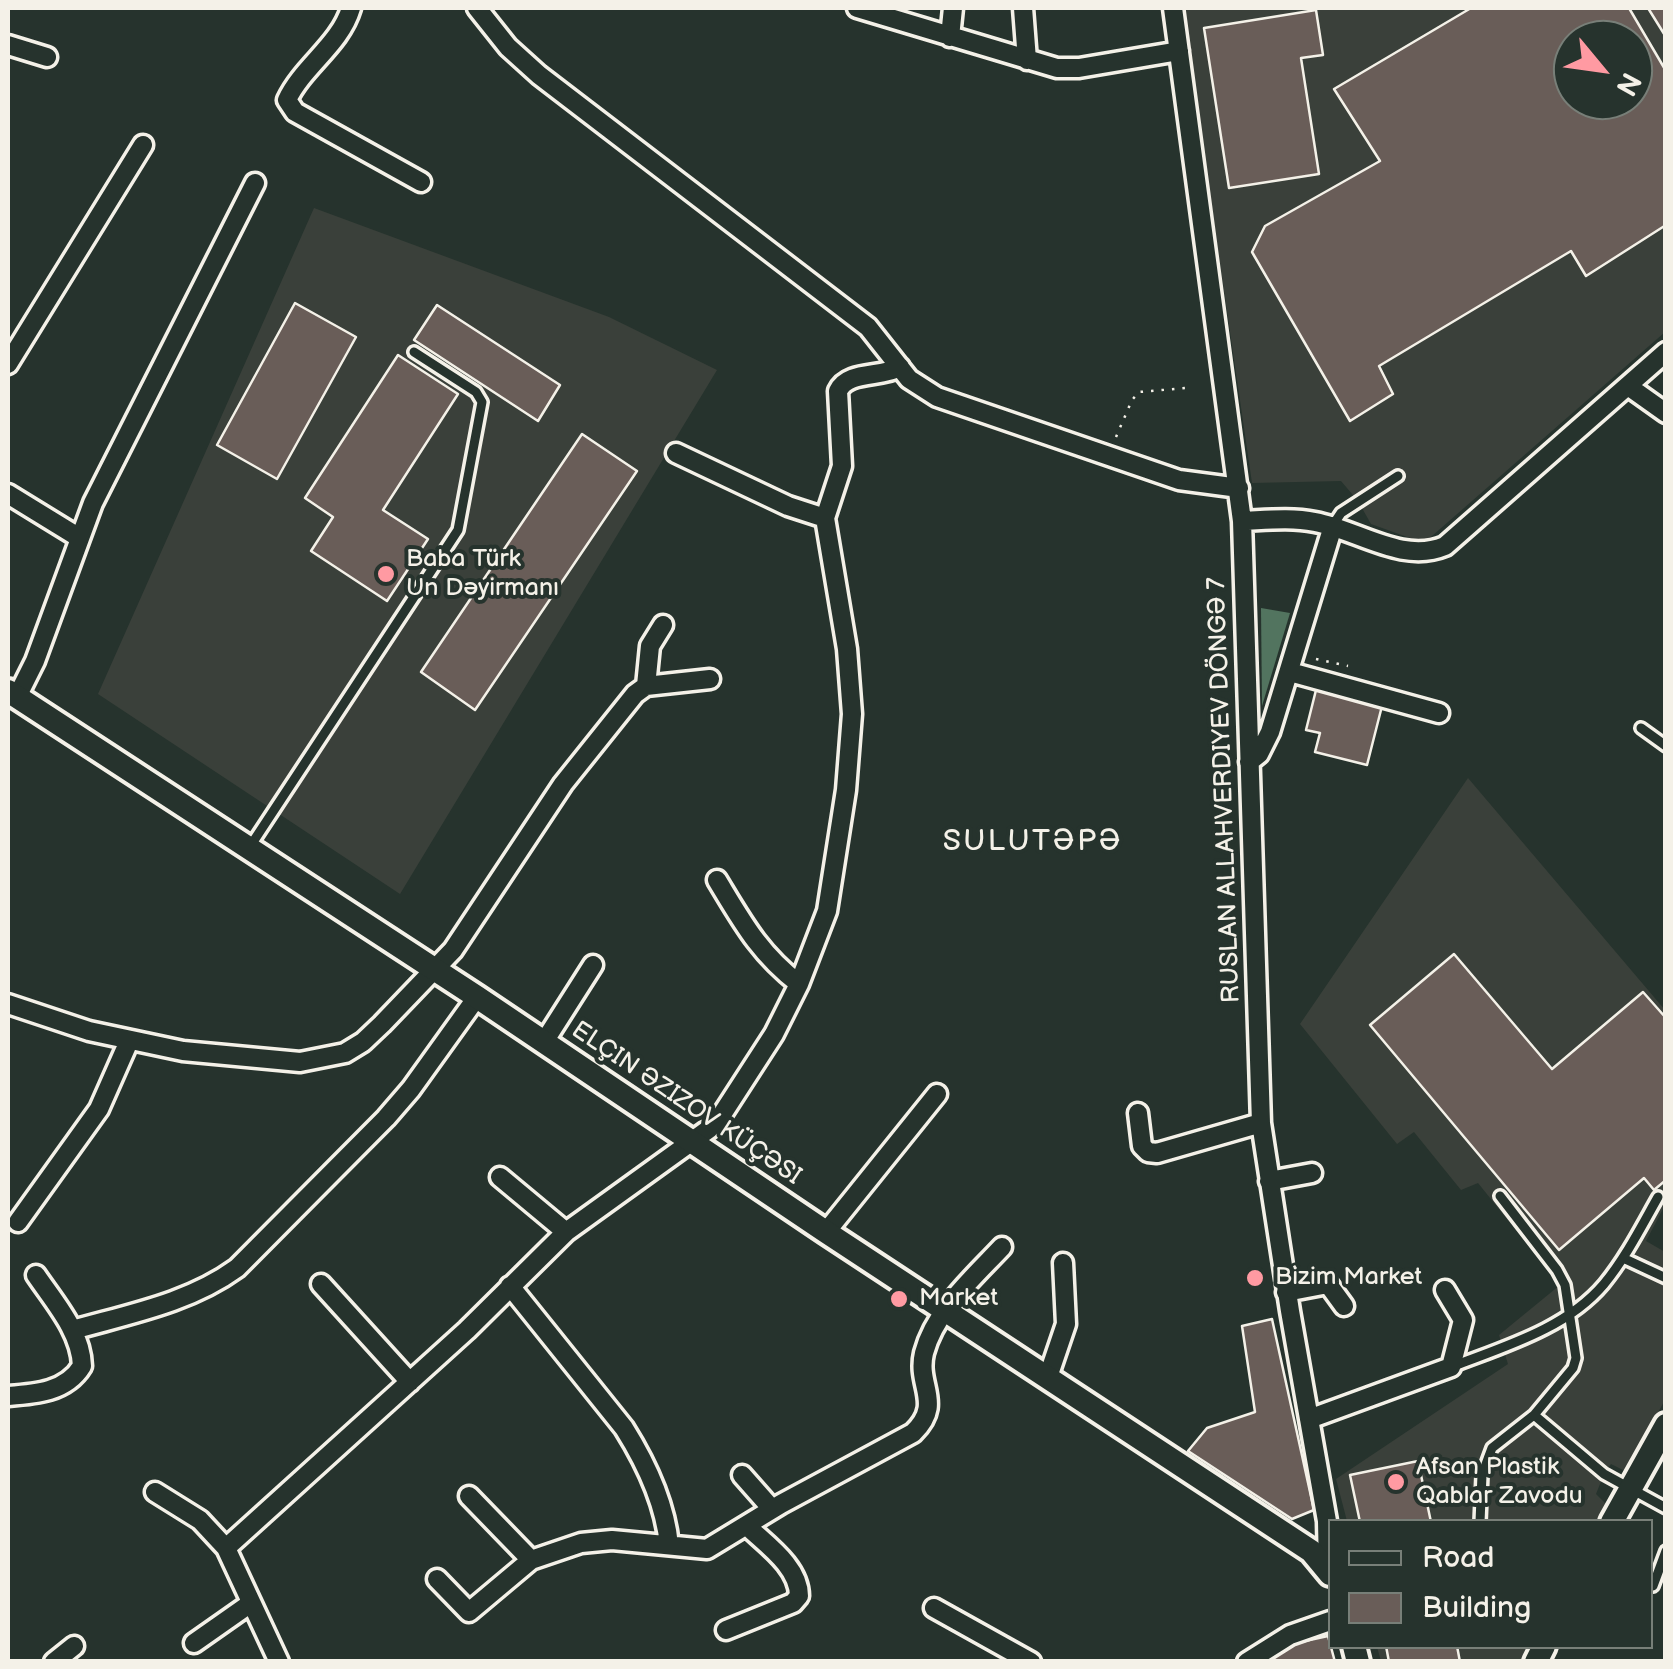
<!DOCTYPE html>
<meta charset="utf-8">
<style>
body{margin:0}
#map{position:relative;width:1673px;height:1669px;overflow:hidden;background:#26332d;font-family:"Balsamiq Sans",sans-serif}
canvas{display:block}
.frame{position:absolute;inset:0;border:10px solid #f4f1e8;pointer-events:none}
.legend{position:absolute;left:1328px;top:1519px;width:325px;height:130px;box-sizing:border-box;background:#26332d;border:2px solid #787f78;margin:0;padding:12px 18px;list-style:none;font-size:30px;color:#f4f1e8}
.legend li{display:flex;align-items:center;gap:20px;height:50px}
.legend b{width:50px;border:2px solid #787f78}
.north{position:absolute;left:1553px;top:20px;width:100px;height:100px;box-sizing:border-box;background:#26332d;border:2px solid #787f78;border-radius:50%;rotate:119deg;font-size:28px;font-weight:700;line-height:40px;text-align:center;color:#f4f1e8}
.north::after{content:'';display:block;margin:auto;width:35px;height:45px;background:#ff9aa2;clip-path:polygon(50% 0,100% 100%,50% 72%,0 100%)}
</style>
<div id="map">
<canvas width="1673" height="1669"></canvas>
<div class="frame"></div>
<ul class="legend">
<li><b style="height:12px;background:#26332d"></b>Road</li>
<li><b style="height:28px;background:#695d58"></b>Building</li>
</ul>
<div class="north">N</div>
</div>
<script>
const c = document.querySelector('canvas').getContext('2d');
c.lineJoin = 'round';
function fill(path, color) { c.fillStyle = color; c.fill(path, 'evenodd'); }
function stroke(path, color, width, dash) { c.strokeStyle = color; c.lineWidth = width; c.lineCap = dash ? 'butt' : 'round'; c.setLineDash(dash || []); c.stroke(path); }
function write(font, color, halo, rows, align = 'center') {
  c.font = font + ' "Balsamiq Sans",sans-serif'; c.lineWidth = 8; c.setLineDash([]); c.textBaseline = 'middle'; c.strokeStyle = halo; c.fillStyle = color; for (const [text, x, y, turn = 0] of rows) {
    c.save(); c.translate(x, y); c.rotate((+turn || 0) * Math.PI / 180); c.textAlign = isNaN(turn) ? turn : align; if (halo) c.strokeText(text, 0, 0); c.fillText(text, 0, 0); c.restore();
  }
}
fill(new Path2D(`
 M1183 8H1665V332L1424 543 1371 524 1358 501 1341 481 1252 483ZM1573 40H1633V100H1573Z
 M314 208 609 317 717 370 400 894 98 694Z
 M1468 778 1665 1010V1205L1646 1241 1665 1252V1400L1625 1471 1611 1464 1604 1474 1596 1494 1607 1505 1598 1521H1347L1336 1479 1508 1364 1499 1335 1560 1285 1478 1183 1461 1190 1414 1132 1397 1144 1300 1024Z
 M1377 1647H1528L1520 1662 1381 1661Z`), '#3a403a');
fill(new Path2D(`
 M1261 608 1290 613 1262 706Z`), '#52745f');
const building = new Path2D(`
 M1471 8H1629L1666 71V225L1586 276 1571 251 1379 366 1393 394 1350 421 1252 252 1265 226 1380 161 1334 89ZM1573 40H1633V100H1573Z
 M1648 8H1666V37Z
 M1316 10 1323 55 1301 58 1319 174 1229 188 1204 28Z
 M295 303 356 337 277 479 217 445Z
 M437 305 560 385 538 421 414 340Z
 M398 355 458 394 383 510 428 539 387 601 311 551 333 517 305 498Z
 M582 434 637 471 475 710 421 672Z
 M1316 690 1382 706 1367 765 1315 752 1320 733 1306 730Z
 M1454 954 1552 1069 1643 992 1666 1018V1180L1654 1190 1644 1178 1559 1250 1370 1025Z
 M1272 1319 1314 1510 1292 1519 1188 1451 1207 1428 1255 1412 1242 1326Z
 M1418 1461 1431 1522H1360L1350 1475Z
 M1328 1636 1335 1662H1265L1296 1643Z
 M1386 1646H1457L1460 1662H1389Z`);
fill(building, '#695d58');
stroke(building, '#f4f1e8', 2.5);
const service = new Path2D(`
 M1333 525 1341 513 1398 476
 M1641 728 1666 746
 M251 845 458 530 482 402 476 392 414 352
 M1623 1258 1666 1278
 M1454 1366C1506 1346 1567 1328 1604 1284 1626 1257 1641 1227 1658 1197
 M1534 1415 1604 1474 1666 1508
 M1480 1522 1482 1475 1492 1448 1534 1415 1573 1368 1576 1358 1565 1285 1557 1270 1500 1196
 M1653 1586 1666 1551`);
const minor = new Path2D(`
 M351 8C340 45 303 66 287 100L295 112 421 182
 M477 8 508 47 539 75 868 327 909 379 937 397 1179 480 1239 488
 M857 8 1057 68H1079L1179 51
 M1023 8 1027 60
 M1173 8 1242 521 1261 1123 1290 1311 1327 1521 1328 1569
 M950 37 953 8
 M8 45 47 57
 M8 364 143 145
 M1628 386 1666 413
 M676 453 788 506 825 518
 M8 494 78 537
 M1242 521C1266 520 1291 517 1315 522 1358 530 1402 564 1445 546L1666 352
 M1290 672 1439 713
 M646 686 650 646 663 625
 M17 697 35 661 93 503 255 183
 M1249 762 1259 754 1270 732 1333 526
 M717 880C743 923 759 953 799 984
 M8 1004 89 1031 183 1051 300 1062 345 1053 363 1042 382 1024 453 950 563 784 635 694 646 686 710 679
 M544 1042 593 965
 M1138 1113 1142 1146 1148 1152 1157 1153 1261 1123
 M500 1177 566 1232
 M1269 1181 1312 1173
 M18 1222 99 1109 129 1041
 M826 1232 937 1094
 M321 1284 410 1382
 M510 1286 624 1428C646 1463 665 1503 669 1545
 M1286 1292 1328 1284 1344 1306
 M73 1330C129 1314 189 1303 237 1268L386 1118 411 1089 477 997
 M1048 1377 1066 1324 1063 1263
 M8 1396C36 1394 66 1392 82 1366 81 1332 55 1303 36 1275
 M1309 1419 1451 1367 1463 1320 1445 1290
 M742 1475 772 1509
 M155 1492 200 1520 226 1548 279 1662
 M469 1496 531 1560
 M226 1548 467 1330 566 1232 709 1129 721 1116 774 1034 799 984 827 911 846 790 852 714 847 649 825 518 842 466 838 391C848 370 881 378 900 367
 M437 1579 469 1612 531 1560 581 1543 612 1540 707 1549 781 1504 913 1433C944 1403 916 1386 924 1353 935 1311 973 1278 1002 1247
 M934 1608 1031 1662
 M726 1630 793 1603 799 1596C799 1567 767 1545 748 1527
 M194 1643 251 1603
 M54 1662 74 1646
 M1247 1662 1290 1635 1330 1621`);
const tertiary = new Path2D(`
 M8 691 477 997 826 1232 1311 1551 1330 1574
 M1612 1522 1666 1425
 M1354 1646 1358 1662
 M1536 1662 1544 1646`);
stroke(service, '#f4f1e8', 16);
stroke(minor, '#f4f1e8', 25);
stroke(tertiary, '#f4f1e8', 30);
stroke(new Path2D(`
 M1116 437 1132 400 1139 392 1186 388
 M1316 659 1348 666`), '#f4f1e8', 2.5, [2.5, 8]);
stroke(service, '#26332d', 9);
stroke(minor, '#26332d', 18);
stroke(tertiary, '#26332d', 22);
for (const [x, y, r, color] of [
 [386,574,10,"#ff9aa2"],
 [1255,1278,10,"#ff9aa2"],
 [899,1299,10,"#ff9aa2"],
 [1396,1482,10,"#ff9aa2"]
]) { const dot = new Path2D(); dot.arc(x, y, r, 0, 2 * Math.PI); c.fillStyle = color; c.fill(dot); stroke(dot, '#26332d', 4); }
write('25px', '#f4f1e8', '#26332d', [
 ["Baba Türk",406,560],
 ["Un Dəyirmanı",406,589],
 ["Bizim Market",1275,1278],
 ["Market",919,1299],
 ["Afsan Plastik",1416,1468],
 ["Qablar Zavodu",1416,1497]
], 'left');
write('25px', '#f4f1e8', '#26332d', [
 ["RUSLAN ALLAHVERDIYEV DÖNGƏ 7",1225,790,-92],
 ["ELÇIN ƏZIZOV KÜÇƏSI",686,1104,34]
]);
c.letterSpacing = '2.5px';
write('30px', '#f4f1e8', '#26332d', [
 ["SULUTƏPƏ",1033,842]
]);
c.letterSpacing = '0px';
</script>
